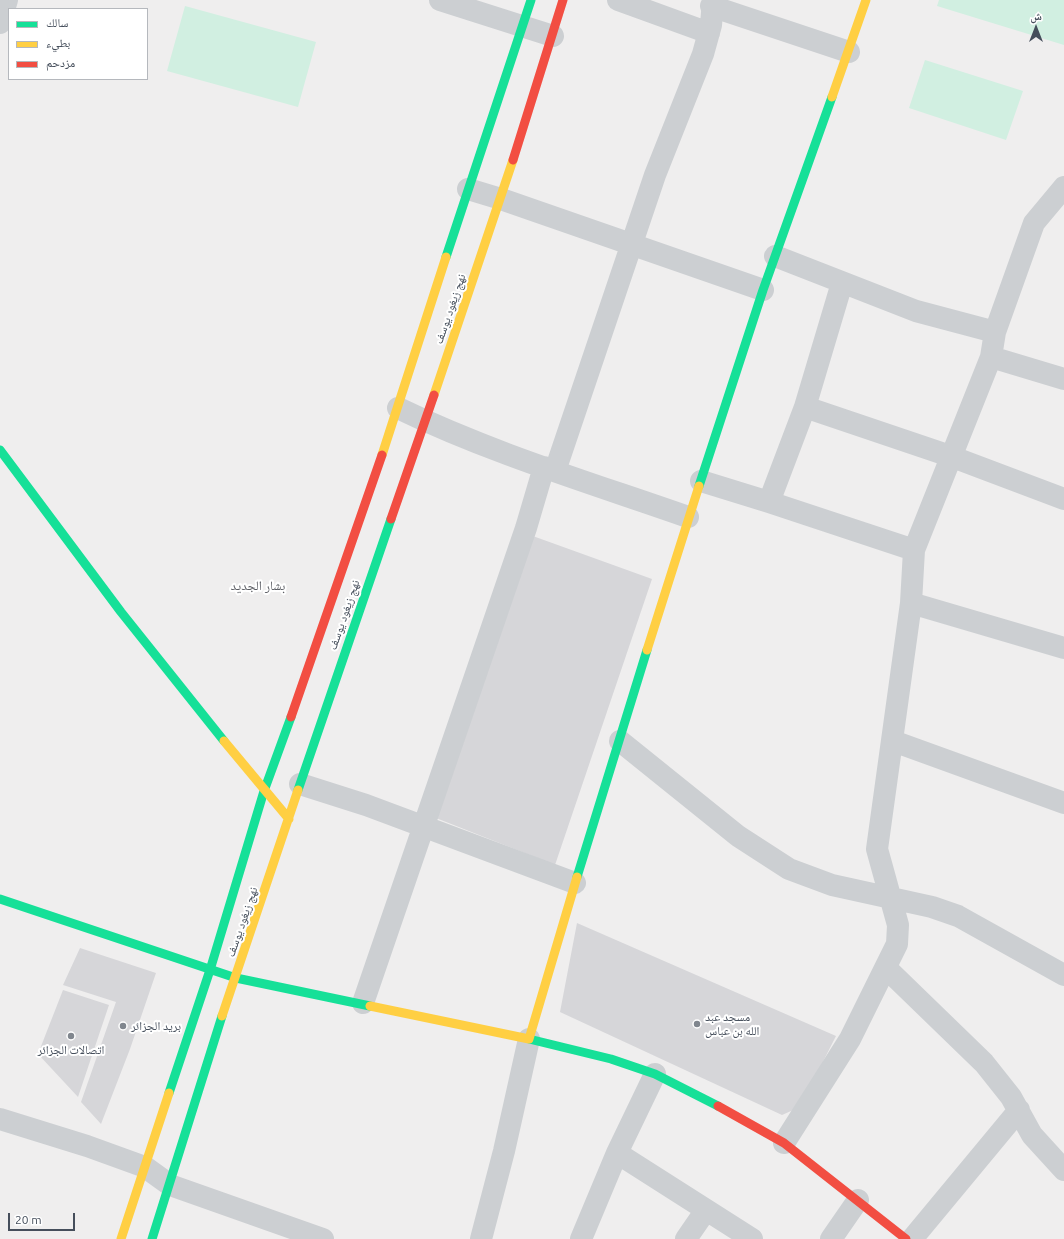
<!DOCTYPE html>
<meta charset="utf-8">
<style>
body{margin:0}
#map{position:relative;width:1064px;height:1239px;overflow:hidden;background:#efeeee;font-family:Ubuntu,"Noto Naskh Arabic",sans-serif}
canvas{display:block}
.legend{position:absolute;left:8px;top:8px;width:140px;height:72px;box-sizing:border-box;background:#fff;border:1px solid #b5b8bd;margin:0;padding:5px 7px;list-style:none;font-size:12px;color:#454e5b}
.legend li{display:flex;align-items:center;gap:8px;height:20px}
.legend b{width:20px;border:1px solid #b5b8bd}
.north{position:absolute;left:1016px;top:8px;width:40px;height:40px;-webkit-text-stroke:3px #fff;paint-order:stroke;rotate:0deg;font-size:11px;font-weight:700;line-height:16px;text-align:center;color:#454e5b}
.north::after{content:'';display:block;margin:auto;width:14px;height:18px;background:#454e5b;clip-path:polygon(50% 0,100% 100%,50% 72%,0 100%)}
.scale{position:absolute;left:8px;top:1213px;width:67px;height:18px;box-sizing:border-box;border:2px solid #454e5b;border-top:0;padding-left:5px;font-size:12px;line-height:14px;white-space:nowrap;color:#454e5b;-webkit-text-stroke:3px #fff;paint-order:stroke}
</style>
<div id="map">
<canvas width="1064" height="1239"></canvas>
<ul class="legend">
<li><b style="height:5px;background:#16e098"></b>سالك</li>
<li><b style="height:5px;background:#ffcf43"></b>بطيء</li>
<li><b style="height:5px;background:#f24e42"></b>مزدحم</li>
</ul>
<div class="north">ش</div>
<div class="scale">20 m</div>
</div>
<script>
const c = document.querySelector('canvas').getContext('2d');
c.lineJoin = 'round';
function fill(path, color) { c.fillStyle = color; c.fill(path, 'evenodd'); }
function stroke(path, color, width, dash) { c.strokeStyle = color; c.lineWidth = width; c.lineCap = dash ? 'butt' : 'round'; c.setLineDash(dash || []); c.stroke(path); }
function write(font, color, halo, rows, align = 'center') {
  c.font = font + ' Ubuntu,"Noto Naskh Arabic",sans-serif'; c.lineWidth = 4; c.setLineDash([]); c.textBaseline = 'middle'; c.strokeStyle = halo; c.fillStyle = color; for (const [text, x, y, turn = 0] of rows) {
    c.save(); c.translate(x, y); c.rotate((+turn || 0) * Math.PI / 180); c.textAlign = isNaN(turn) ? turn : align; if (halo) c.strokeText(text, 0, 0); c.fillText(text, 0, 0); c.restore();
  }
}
fill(new Path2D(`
 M939 0H1064V45L937 6Z
 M185 6 316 42 298 107 167 71Z
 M925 60 1023 91 1006 140 909 108Z`), '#d1efe1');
fill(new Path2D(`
 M530 535 652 579 555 865 436 818Z
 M577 923 836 1036 800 1107 782 1115 560 1012Z
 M80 948 156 973 130 1049 101 1124 81 1102 116 1002 63 985Z
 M63 990 109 1005 78 1097 38 1054Z`), '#d6d6d9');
stroke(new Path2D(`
 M440 0 553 36
 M618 0 709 33
 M711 6 849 52
 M0 23 7 0
 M468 189 501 199 763 290
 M775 256 916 311 995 332
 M991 357 1064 379
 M805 407 950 456 1064 499
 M398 408C491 453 591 483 688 517
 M555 471 655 175 703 54 711 25 713 0
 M701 481 769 502 914 550
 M769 502 805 407 842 283
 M911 603 1064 648
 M620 741 738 836 789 869 832 885 932 907 958 916 1064 975
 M893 741 1064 803
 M300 784 366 805 575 883
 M886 968 984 1063 1011 1097 1032 1135 1064 1170
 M363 1003 526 528 544 467
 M0 1119 87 1146 145 1167 170 1185 323 1239
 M784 1143 850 1039 897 944 898 925 877 849 911 603 914 550 991 357 995 332 1034 223 1064 187
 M617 1153 752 1239
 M481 1239 504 1151 529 1039
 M581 1239 617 1153 655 1074
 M686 1239 706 1210
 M831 1239 858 1200
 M912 1239 1019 1110`), '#cccfd2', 22);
stroke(new Path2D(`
 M446 257 531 0
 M0 450 121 612 224 741
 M699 486 763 290 832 97
 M298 790 391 519
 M577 877 647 650
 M0 899 236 978 370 1006
 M529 1039 611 1059 655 1074 718 1106
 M169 1093 210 970 264 791 291 717
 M152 1239 222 1016`), '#16e098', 9);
stroke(new Path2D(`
 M832 97 866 0
 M434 395 513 160
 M382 455 446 257
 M647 650 699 486
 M224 741 289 819
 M370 1006 529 1039 577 877
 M222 1016 298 790
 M121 1239 169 1093`), '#ffcf43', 9);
stroke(new Path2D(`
 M513 160 563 0
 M391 519 434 395
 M291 717 382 455
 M718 1106 784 1143 906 1239`), '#f24e42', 9);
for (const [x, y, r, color] of [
 [697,1024,4,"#80868e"],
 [123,1026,4,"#80868e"],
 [71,1036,4,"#80868e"]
]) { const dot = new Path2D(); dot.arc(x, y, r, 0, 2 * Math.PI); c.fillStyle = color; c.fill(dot); stroke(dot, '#fff', 1.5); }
write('12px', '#454e5b', '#fff', [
 ["نهج زيغود يوسف",450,309,-71],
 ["نهج زيغود يوسف",344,615,-71],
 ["نهج زيغود يوسف",242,922,-71]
]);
write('12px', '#454e5b', '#fff', [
 ["مسجد عبد",705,1017],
 ["الله بن عباس",705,1031],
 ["بريد الجزائر",131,1026],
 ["اتصالات الجزائر",71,1050,"center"]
], 'left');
write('13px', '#5a5c62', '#fff', [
 ["بشار الجديد",258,586]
]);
</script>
